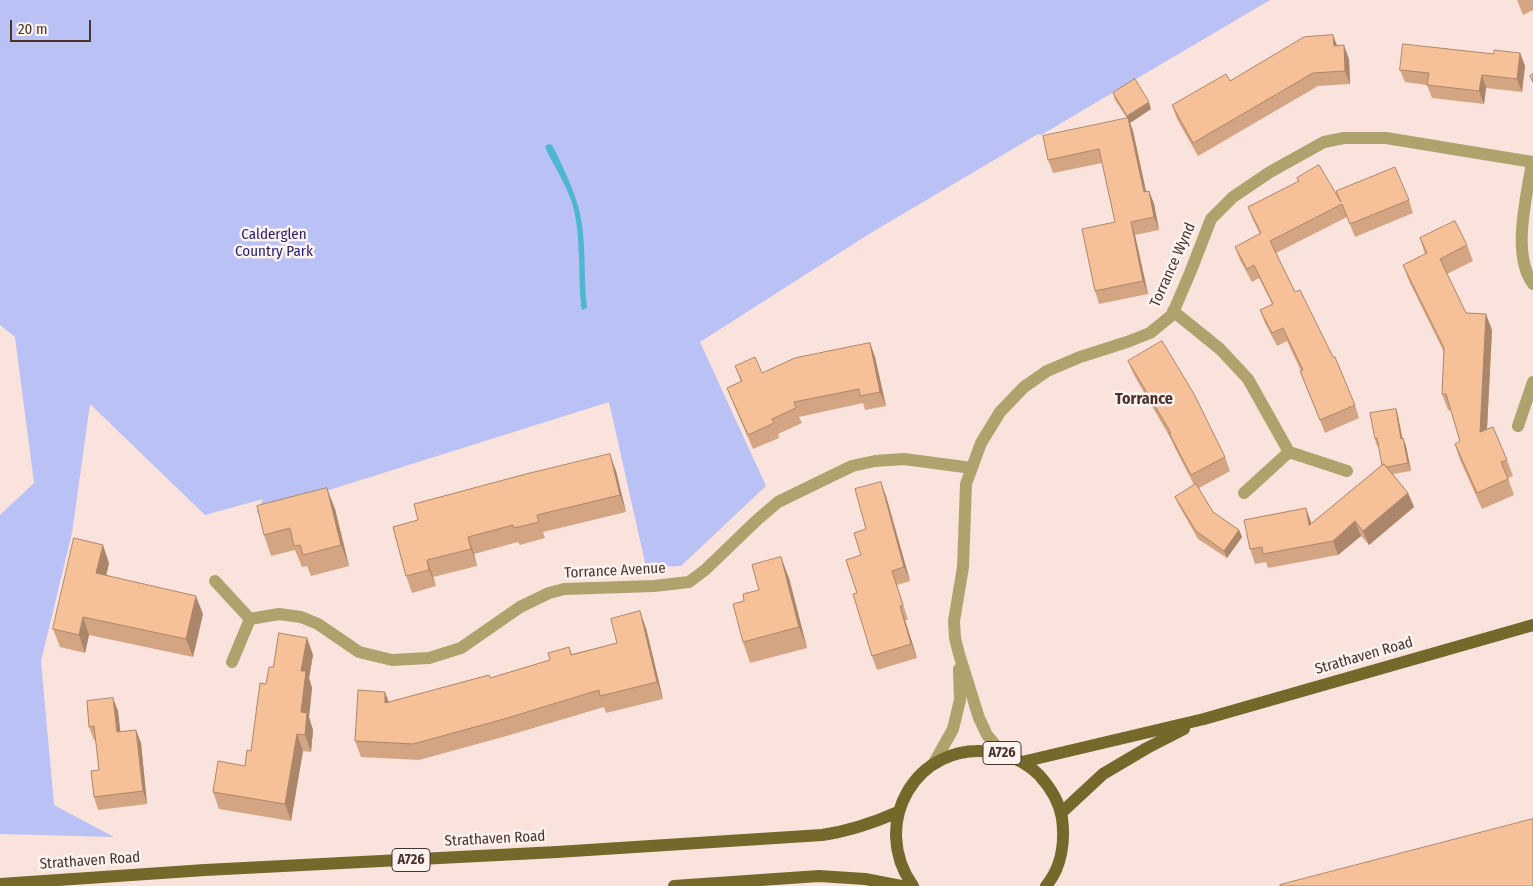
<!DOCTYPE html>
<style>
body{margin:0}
#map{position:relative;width:1533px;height:886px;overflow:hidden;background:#fae3dc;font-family:"Fira Sans Condensed",sans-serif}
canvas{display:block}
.scale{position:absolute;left:10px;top:20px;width:81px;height:22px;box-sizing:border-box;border:2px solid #49332c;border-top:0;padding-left:6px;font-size:15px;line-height:18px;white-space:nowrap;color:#49332c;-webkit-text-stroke:4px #fff3ef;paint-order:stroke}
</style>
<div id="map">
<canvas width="1533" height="886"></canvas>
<div class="scale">20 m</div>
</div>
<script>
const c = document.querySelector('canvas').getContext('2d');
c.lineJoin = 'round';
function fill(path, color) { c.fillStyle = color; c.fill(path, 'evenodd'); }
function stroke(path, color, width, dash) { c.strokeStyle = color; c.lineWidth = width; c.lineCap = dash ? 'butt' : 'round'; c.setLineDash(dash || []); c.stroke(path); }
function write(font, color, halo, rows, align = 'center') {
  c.font = font + ' "Fira Sans Condensed",sans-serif'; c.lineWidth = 5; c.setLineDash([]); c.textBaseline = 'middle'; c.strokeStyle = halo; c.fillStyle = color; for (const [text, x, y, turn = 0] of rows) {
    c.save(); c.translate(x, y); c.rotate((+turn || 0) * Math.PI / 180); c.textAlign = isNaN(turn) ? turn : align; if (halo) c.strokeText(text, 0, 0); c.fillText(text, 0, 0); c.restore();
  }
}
fill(new Path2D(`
 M0 0H1270L1041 135 1038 134 869 234 700 342 766 486 681 566 646 567 609 402 256 513 263 499 205 515 90 404 72 533 41 661 54 805 114 837 0 834V515L34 483 15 337 0 325Z`), '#b9c1f5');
fill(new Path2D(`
 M548 144 552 145C561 162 574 190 579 209 587 241 583 275 587 308L582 310 581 305C578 274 581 240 574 210 569 188 554 167 545 147Z`), '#4fb6d1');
stroke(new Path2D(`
 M1532 162C1527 196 1511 254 1533 284
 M1173 311 1220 349 1248 379 1289 452
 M1518 426 1533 382
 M1244 493 1289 452 1347 471
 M215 581 250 619
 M232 662 250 619 279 614 301 617 318 624 359 652 392 660 429 658 461 648 520 607 549 593 564 589 654 586 689 582 705 570 757 520 778 502 852 466 875 461 904 459 972 468
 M1003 754 987 735 979 718 959 654 955 638 954 621 963 567 966 484 981 443 1000 412 1024 387 1047 371 1080 357 1127 342 1150 333 1172 315 1190 273 1211 219 1233 197 1270 172 1324 142 1344 138H1386L1533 162
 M934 763 953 729 960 700 959 669`), '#aea36d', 12);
stroke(new Path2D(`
 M1022 762 1204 719 1533 625
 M1061 813 1103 774 1147 748 1184 729
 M0 884 205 870 557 852 822 835C850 831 873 823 898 812
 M674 886 819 876 865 879 901 886
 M913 886C869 824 916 741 992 752 1010 755 1026 762 1039 775 1050 787 1059 801 1062 818 1065 841 1062 867 1046 886`), '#74682b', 12);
fill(new Path2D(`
 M1517 0H1533V10L1523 15Z
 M1333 35 1337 46 1349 59 1350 84 1318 86 1198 156 1177 119 1172 105 1230 81Z
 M1520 53 1525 66 1522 92 1486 88 1484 104 1432 98 1427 85 1405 82 1400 70 1494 54Z
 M1113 93 1151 109 1130 123 1133 131 1146 192 1149 191 1154 204 1159 230 1135 235 1148 294 1099 304 1095 291 1115 222 1102 163 1053 173 1048 160 1127 118 1115 100Z
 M1297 178 1340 200H1409L1413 213 1355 237 1347 217 1276 253 1295 292 1355 405 1359 418 1325 433 1305 384 1300 371H1301L1287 341 1277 346 1265 323 1260 310 1272 304 1259 278 1252 282 1240 260 1235 247 1260 234 1253 220 1248 207 1298 182Z
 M1420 238 1467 245 1473 261 1447 274 1466 313 1492 330 1487 429 1507 460 1513 476 1508 478 1514 495 1482 509 1460 460 1455 444 1460 441 1451 411 1448 410 1442 394 1444 352 1409 281 1403 265 1425 254Z
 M870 343 875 357 886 406 865 410 863 403 799 417 802 423 778 434 779 438 753 449 733 403 727 388 741 382 735 366 762 373Z
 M1128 361 1225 457 1230 471 1199 488 1213 512 1239 530 1242 537 1227 558 1198 539 1178 504 1175 497 1194 485 1175 448 1171 439 1134 375Z
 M1396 409 1398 416 1402 439 1406 446 1411 471 1393 474 1408 493 1414 507 1369 545 1361 536 1338 555 1268 568 1266 562 1255 564 1250 549 1311 524 1382 465 1379 446H1377L1375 439Z
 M616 471 626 512 543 532 545 538 520 545 518 542 474 554 477 566 433 577 436 586 412 593 406 576 393 527Z
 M886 496 910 581 897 585 908 620H905L917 658 877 670 872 656 857 593 861 555 866 529Z
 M335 509 349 566 311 576 307 566 302 567 295 550 271 556 264 535Z
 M109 563 106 575 203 614 193 657 89 635 85 653 60 647 53 629Z
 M789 578 807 648 750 663 743 642 744 601 759 590Z
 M646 628 663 699 606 713 604 707 510 735 419 760 361 757 355 741 389 702 491 678 550 660 569 647 572 654 617 643Z
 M307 638 313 655 309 678 312 688 309 717 313 730 311 752 303 751 291 821 219 809 213 792 245 766 251 751 266 684 273 667Z
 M118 711 120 732 136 730 141 743 147 804 98 810 94 797 99 770 96 739 94 740 89 727Z`), '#d4a583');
fill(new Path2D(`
 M1333 35 1338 48 1334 46Z
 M1344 45 1349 59 1350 84 1345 71Z
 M1520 53 1525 66 1522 92 1517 79Z
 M1482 75 1486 88 1484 104 1479 91Z
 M1149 102 1151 109 1130 123 1133 131 1149 205 1144 192 1127 116Z
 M1149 191 1154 204 1159 230 1154 217Z
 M1131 222 1135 235 1148 294 1143 281Z
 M1486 314 1492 330 1486 449 1480 432Z
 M870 343 875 357 886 406 880 392Z
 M1396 409 1398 416 1404 446 1401 439Z
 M1403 438 1406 446 1411 471 1408 463Z
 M610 454 616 471 626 512 620 495Z
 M881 482 886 496 910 581 904 567Z
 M327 488 335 509 349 566 341 545Z
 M1408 493 1414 507 1369 545 1363 531Z
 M1306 508 1311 522 1315 540 1309 525Z
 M1355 521 1361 536 1338 555 1333 541Z
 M1239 530 1242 537 1227 558 1224 551Z
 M468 537 474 554 477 566 471 549Z
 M103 545 109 563 103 591 96 573Z
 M781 557 789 578 807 648 799 627Z
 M427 560 433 577 436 586 429 570Z
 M196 596 203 614 193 657 186 639Z
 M900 606 905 620 917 658 911 644Z
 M640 611 646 628 663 699 657 682Z
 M83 617 89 635 85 653 79 635Z
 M307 638 313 655 309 678 312 688 309 717 313 730 311 752 305 735 301 712V671Z
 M385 692 391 708 385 703Z
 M113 698 118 711 122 745 117 732Z
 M136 730 141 743 147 804 143 791Z
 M297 734 303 751 291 821 285 804Z`), '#ac866a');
const building = new Path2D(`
 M1333 35 1334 46 1344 45 1345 71 1313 73 1193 143 1172 105 1226 74 1230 81 1304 37Z
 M1403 44 1494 54V50L1520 53 1517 79 1482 75 1479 91 1427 85 1429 73 1400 70Z
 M1533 74V82L1530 76Z
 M1135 79 1149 102 1127 116 1113 93Z
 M1128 118 1144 192 1149 191 1154 217 1131 222 1143 281 1095 291 1082 229 1115 222 1099 149 1048 160 1043 136Z
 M1319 165 1341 202 1336 191 1395 167 1409 200 1350 224 1342 204 1270 241 1295 292 1300 290 1333 357H1335L1355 405 1320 420 1300 371 1303 370 1283 328 1272 333 1260 310 1273 304 1254 265 1247 269 1235 247 1261 233 1248 207 1299 181 1297 178Z
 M1455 221 1467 245 1440 259 1466 313 1486 314 1480 432 1493 427 1507 460 1501 462 1508 479 1477 493 1455 444 1460 441 1446 394H1442L1444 348 1403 265 1427 253 1420 238Z
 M1162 341 1194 394 1225 457 1191 475 1169 433H1171L1128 361Z
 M870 343 880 392 860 396 859 389 794 402 796 408 772 419 774 423 748 435 727 388 742 381 735 366 755 357 762 373 795 358Z
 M1396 409 1401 439 1403 438 1408 463 1387 467 1384 464 1382 465 1377 438 1375 439 1370 413Z
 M610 454 620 495 537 515 539 522 514 528 513 525 468 537 471 549 427 560 429 570 406 576 393 527 418 520 414 504 526 474Z
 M1384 464 1408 493 1363 531 1355 521 1333 541 1263 554 1262 547 1250 549 1244 520 1306 508 1309 525Z
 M881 482 904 567 892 571 903 605 900 606 911 644 872 656 853 594 857 593 846 560 861 555 854 533 866 529 855 489Z
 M1196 484 1213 512 1239 530 1224 551 1196 531 1175 497Z
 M327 488 341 545 303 555 300 545 294 546 290 528 264 535 257 506Z
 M74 538 103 545 96 573 196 596 186 639 83 617 79 635 53 629Z
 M781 557 799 627 743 642 733 604 744 601 743 594 759 590 752 565Z
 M640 611 657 682 600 696 599 690 504 719 413 744 355 741 358 690 385 692V703L489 675 490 678 550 660 548 653 569 647 571 655 617 643 611 619Z
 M279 633 307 638 301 671H306L301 712 307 713 305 735 297 734 285 804 213 792 218 761 245 766 247 750 251 751 260 683 266 684 269 667H273Z
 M113 698 117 732 136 730 143 791 94 797 91 771 99 770 94 726 89 727 87 701Z
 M1533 819V886H1280V885Z`);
fill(building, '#f6c098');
stroke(building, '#ac866a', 1);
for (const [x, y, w] of [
 [1002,753,38],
 [411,860,38]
]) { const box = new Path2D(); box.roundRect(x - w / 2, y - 11.5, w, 23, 4); c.fillStyle = '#fff3ef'; c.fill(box); stroke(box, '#49332c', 1); }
write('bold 14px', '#49332c', null, [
 ["A726",1002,753],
 ["A726",411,860]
]);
write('15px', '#241f6f', '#fff3ef', [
 ["Calderglen",274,235],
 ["Country Park",274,252]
]);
write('15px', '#49332c', '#fff3ef', [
 ["Torrance Wynd",1173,265,-66],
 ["Torrance Avenue",615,571,-3],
 ["Strathaven Road",1364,656,-16],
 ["Strathaven Road",495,839,-3],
 ["Strathaven Road",90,861,-4]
]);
write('bold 16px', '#49332c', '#fff3ef', [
 ["Torrance",1144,400]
]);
</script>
